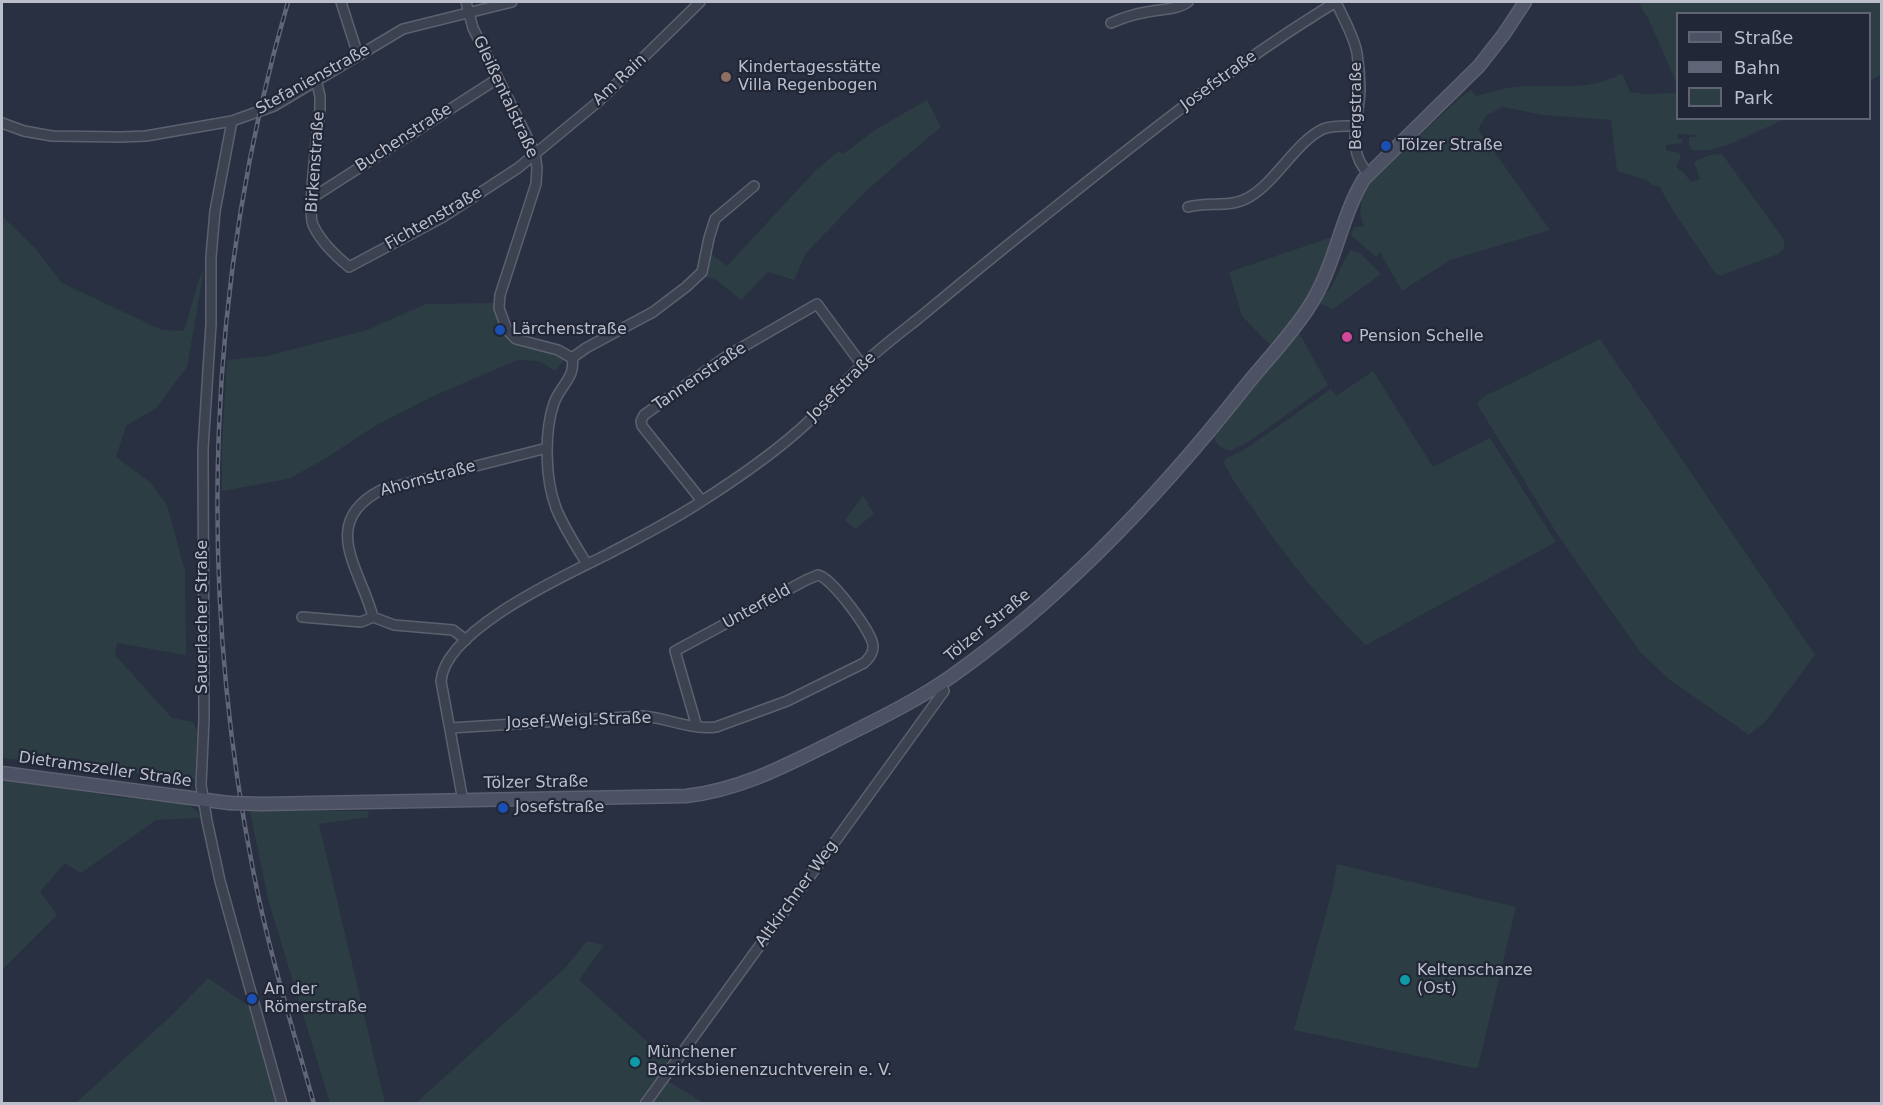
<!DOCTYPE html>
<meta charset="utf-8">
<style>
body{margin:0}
#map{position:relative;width:1883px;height:1105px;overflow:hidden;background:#293041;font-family:"DejaVu Sans",sans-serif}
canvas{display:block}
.frame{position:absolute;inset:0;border:3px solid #bbbecb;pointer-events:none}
.legend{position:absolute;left:1676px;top:12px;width:195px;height:108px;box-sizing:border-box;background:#222737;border:2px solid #5f6372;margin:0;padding:8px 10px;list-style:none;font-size:18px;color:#bbbecb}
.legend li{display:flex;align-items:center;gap:12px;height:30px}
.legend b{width:30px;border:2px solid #5f6372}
</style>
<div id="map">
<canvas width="1883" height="1105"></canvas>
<div class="frame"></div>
<ul class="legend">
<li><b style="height:8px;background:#4c5164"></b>Straße</li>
<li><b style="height:8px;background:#606678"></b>Bahn</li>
<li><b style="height:16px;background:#2c3e43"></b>Park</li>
</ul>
</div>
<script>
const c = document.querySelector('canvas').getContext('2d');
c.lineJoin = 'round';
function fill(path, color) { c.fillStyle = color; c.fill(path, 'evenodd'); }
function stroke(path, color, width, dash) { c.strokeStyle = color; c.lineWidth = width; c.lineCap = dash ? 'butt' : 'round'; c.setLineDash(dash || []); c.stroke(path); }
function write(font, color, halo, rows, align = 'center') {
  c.font = font + ' "DejaVu Sans",sans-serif'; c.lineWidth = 4.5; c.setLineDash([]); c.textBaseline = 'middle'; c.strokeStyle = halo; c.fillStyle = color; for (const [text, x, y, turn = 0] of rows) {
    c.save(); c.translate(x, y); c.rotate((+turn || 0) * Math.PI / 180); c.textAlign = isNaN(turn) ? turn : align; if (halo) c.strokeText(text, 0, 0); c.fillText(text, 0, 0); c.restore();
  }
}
fill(new Path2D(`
 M1638 2H1881V74L1870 81V14H1678L1677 84 1648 18Z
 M1622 73 1630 92 1645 94 1677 93 1678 118 1785 119C1761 129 1717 155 1692 150L1689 145V137H1697L1696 135 1678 134V139H1682V143L1666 145V150L1680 153V159L1676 167 1684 173 1691 182 1700 179 1694 162 1710 155 1722 154 1784 240V248L1778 254 1720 276 1715 273 1674 212 1659 186H1654L1646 180 1617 171 1611 120 1543 115 1503 107 1487 115 1478 129 1550 230 1450 260 1402 291 1380 252 1376 257 1351 235 1354 227 1364 226 1360 214 1362 199 1370 184 1381 168 1403 151 1460 98 1471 90 1476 96C1486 93 1497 90 1508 88 1545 82 1589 94 1622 73Z
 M927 100 941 127 906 156 865 192 806 253 794 280 768 272 741 300 714 278 705 277 710 253 727 266 816 170 839 151 843 154 878 128Z
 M2 216 34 247 62 283 162 330 184 331 199 279 204 270 187 367 156 408 126 426 116 457 150 482 167 505 185 571 186 655 117 643 115 655 172 718 193 722 197 731 195 780 2 758Z
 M1332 237 1311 296 1272 347 1242 316 1229 272Z
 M1350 250 1360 253 1381 274 1333 309 1318 303 1332 286Z
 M495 303 499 321 505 333 567 357 555 371 539 361 517 360 429 398 375 426 323 460 288 479 222 491V444L227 360 267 356 367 330 426 304Z
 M1297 329 1328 385 1248 442 1231 451C1220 448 1214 444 1214 432Z
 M1600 339 1815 655 1765 722 1749 735 1670 680 1640 652 1559 537 1477 404 1483 397Z
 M1373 371 1433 467 1490 438 1556 542 1366 645C1324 604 1286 558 1254 510 1243 495 1232 480 1224 463L1225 459 1247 448 1331 389 1336 396Z
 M863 495 874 514 855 529 845 520Z
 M2 779 117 797 187 804 196 810 201 818 156 820 81 873 65 863 40 892 57 915 2 970Z
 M250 811H368L369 817 319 824 385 1103H330L268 899Z
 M1337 864 1516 907 1478 1067 1474 1068 1294 1030 1333 888Z
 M587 941 604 945 579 980 671 1063 642 1103 415 1104 565 968Z
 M208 978 249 1006 277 1103H76L173 1014Z
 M666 1080 704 1103 650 1104Z`), '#2c3e43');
const street = new Path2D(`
 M341 2 358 55
 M466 2 473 28 535 153 537 168 536 184 500 295 499 308 507 330 516 339 558 350 572 358
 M1336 2C1343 18 1354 36 1357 53 1359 65 1360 78 1360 90 1359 120 1345 151 1369 174
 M1111 23C1122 18 1134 14 1147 12 1160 9 1177 10 1188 2
 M316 80 320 96V109C318 128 307 212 313 225 321 242 335 255 349 267L443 217 518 168 599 101 700 2
 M232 121 215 211 211 257V324L203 449 204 719 201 785 207 821 220 881 282 1104
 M2 123 24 131 52 136 121 137 146 136 232 121 274 106 403 29 512 2
 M312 198 497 79
 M1188 207C1210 201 1231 209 1251 196 1277 180 1297 141 1323 129 1332 125 1345 126 1355 126
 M572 358 586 348 653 312 686 287 702 272 709 238 715 219 754 186
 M572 358C576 377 560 386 554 403 544 432 545 479 556 508 564 528 576 546 587 564
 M702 501 642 426 641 421 644 415 727 356 817 304 862 365
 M302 617 361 622 373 617
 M466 640 453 630 394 625 373 617C361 570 318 523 381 490L547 448
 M450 728 643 716C667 718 691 730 716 727L787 701 864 663C869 658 873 654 873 646 873 633 831 577 818 575L806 580 675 651 697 727
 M463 801 441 681C445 629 566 575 608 554 640 537 672 521 702 501 738 478 776 452 807 423 826 404 843 383 862 365 880 348 900 333 919 318 960 284 1001 250 1043 217 1138 141 1232 65 1336 2
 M645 1104 944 691 941 683`);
const secondary = new Path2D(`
 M2 773 229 803
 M262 804 686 796C740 790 785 766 833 742 872 722 913 703 949 678 1063 598 1159 496 1244 388 1265 362 1289 337 1307 310 1336 267 1339 220 1364 179L1479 66 1504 34 1525 2`);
stroke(street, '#5c606f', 12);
stroke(secondary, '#5c606f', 15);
stroke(street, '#3d4251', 9);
stroke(secondary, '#4c5164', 12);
const rail = new Path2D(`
 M288 2C206 282 197 583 253 870 268 949 292 1026 314 1104`);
stroke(rail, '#606678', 4.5);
stroke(rail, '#222737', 2, [7]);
const secondaryBridge = new Path2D(`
 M229 803 262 804`);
stroke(secondaryBridge, '#5c606f', 15, []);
stroke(secondaryBridge, '#4c5164', 12);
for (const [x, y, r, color] of [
 [726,77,6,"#8d6e63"],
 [1386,146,6,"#1a4fb4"],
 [500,330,6,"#1a4fb4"],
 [1347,337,6,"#d1479c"],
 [503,808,6,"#1a4fb4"],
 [1405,980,6,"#0f9aa8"],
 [252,999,6,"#1a4fb4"],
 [635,1062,6,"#0f9aa8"]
]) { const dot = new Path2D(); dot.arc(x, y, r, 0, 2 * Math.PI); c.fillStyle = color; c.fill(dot); stroke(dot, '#222737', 2); }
write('16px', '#bbbecb', '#222737', [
 ["Kindertagesstätte",738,68],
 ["Villa Regenbogen",738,86],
 ["Tölzer Straße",1398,146],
 ["Lärchenstraße",512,330],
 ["Pension Schelle",1359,337],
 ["Josefstraße",515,808],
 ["Keltenschanze",1417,971],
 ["(Ost)",1417,989],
 ["An der",264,990],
 ["Römerstraße",264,1008],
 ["Münchener",647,1053],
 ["Bezirksbienenzuchtverein e. V.",647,1071]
], 'left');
write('16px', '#bbbecb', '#222737', [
 ["Stefanienstraße",313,80,-29],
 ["Am Rain",620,80,-43],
 ["Josefstraße",1219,81,-36],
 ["Gleißentalstraße",505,97,65],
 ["Bergstraße",1357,106,-90],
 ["Buchenstraße",404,138,-33],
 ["Birkenstraße",316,162,-86],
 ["Fichtenstraße",434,219,-30],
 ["Tannenstraße",700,377,-34],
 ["Josefstraße",842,387,-45],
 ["Ahornstraße",428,479,-15],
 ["Unterfeld",757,607,-29],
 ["Sauerlacher Straße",203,617,-90],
 ["Tölzer Straße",988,626,-39],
 ["Josef-Weigl-Straße",579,721,-2],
 ["Dietramszeller Straße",105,770,8],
 ["Tölzer Straße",536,783,-1],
 ["Altkirchner Weg",797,894,-54]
]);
</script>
